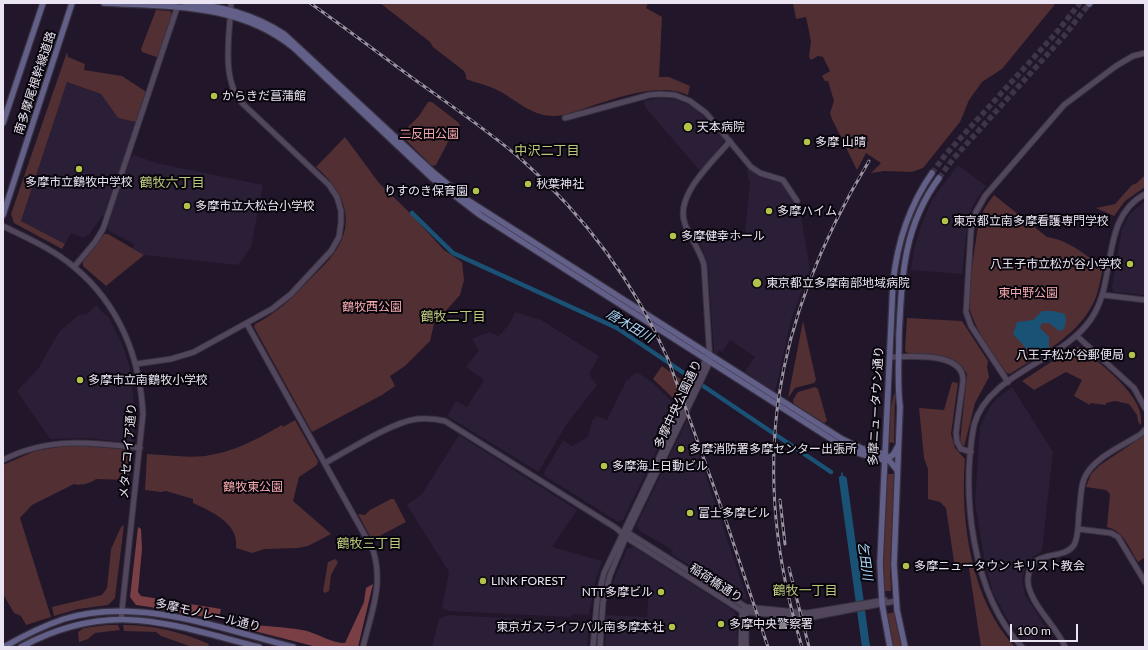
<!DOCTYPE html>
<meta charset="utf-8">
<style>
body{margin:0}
#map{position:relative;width:1148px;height:650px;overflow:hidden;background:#21162a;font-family:Lato,sans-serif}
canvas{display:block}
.frame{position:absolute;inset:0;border:4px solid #eae3f1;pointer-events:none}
.scale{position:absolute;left:1010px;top:624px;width:68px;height:18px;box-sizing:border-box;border:2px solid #eae3f1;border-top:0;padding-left:5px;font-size:12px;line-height:14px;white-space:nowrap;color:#eae3f1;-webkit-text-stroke:3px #08050c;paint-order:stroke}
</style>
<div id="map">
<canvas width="1148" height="650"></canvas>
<div class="frame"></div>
<div class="scale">100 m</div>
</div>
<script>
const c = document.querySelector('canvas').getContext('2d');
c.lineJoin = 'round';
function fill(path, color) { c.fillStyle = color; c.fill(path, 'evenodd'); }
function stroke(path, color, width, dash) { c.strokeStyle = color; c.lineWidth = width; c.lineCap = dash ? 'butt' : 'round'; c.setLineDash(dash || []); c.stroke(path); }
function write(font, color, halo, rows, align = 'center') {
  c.font = font + ' Lato,"Noto Sans JP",sans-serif'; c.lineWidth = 4; c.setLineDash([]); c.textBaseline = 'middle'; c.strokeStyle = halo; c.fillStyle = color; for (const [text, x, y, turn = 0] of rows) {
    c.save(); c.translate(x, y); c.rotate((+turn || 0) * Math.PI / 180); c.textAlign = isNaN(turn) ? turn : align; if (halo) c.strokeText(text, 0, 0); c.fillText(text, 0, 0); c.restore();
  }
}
fill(new Path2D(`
 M67 82 101 94 118 118 136 122 104 216H102L89 235 83 238 71 233 65 244 21 221Z
 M660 98 674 99 692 106 702 115 724 140 723 143 700 171 645 107 644 101Z
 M134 155 156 163 263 185 251 247 238 265 144 255 133 248 134 244 109 231 107 226 131 157Z
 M958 165 986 186 973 205 968 219 962 274 911 270 914 248 922 223 933 198Z
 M748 167 758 175 782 182 800 211 810 269 791 320 775 392 745 372 755 357 730 340 722 352 719 350 717 354 714 352 708 267 703 250 695 235 700 232 742 236 743 234H745L750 183 747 172Z
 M1145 201V295L1114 292 1112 287 1122 229 1130 214Z
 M97 305 102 312 108 316 123 346 130 368 135 413 134 441 131 443 87 438 50 439 17 391 38 369 59 332 79 315 87 314Z
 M515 312 541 320 599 356 589 374 597 385 566 425 539 471H537L447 416 456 401 467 407 484 380 466 367 479 350 472 339 489 332 499 336 510 323Z
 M637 372 653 383 676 406 677 409 623 520 618 522 545 476 544 473 563 440 572 446 588 437 592 421 597 416 607 420 626 381Z
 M1012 387 1053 452 1042 551 1034 556 1028 562 1022 578 1025 595 1047 629 1027 643 1008 620 993 593 985 563 975 502 980 427 989 408 996 399Z
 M687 420 748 601 671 554 673 550 643 533 636 526Z
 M459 435 577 510 552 547 602 561 595 582 589 615 572 614 571 617 449 611 442 608 449 572 407 505 422 494Z
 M634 547 734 611 737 617V647H605L606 615 647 617 649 587 612 584 627 549Z
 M449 615 524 619V622L589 625 587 647H432L439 619Z`), '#2b1e37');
fill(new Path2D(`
 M380 3H648L646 8 662 17 659 77H669L690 86 688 95C655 79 598 105 564 115 537 120 523 105 501 92 491 86 477 83 466 79V75L464 71 433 47 430 42Z
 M793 3H1056L1002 69 982 82 969 100 960 122 923 168 912 172 884 171 871 173 881 163 866 153 857 170 832 119 830 113 834 101 828 81H825L822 76 830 71 823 57 818 56 811 60 809 57 811 41 806 17 796 19Z
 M156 10 170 11 172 14 159 55 156 57 142 52 141 49Z
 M67 52 68 57 85 64 84 70 122 76 145 91 146 94 136 122 118 118 101 94 67 82 21 221 65 244 62 249 14 223 11 214Z
 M428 102H432L459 123 460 126 448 142 436 165 432 166 403 137 402 133 419 116Z
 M345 137 379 183 408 211 444 250 462 262 464 280 460 295 434 324 430 341 405 366 390 376 395 386 382 395 312 432 254 327 255 324C277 313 292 298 309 280 320 269 332 259 339 245 356 215 339 187 316 167Z
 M1145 175V187L1125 201 1114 216 1096 208 1115 204 1132 185 1137 183Z
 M994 195 1047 237C1069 240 1086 255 1103 268 1101 277 1099 288 1096 297 1081 335 1042 353 1010 374L1006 373C992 352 975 331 969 306 967 300 977 231 979 221 982 211 988 203 994 195Z
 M104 234H108L144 255 106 286 83 266V262Z
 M907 318 962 321 988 361 987 367 989 377 975 403 964 447 960 442 967 374C955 351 933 356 910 355L905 351Z
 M803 321 816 380 814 383 795 388 788 398Z
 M1074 347H1080C1100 364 1146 396 1141 425L1138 422 1137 415 1129 404 1115 401 1106 403V405L1090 403V405L1074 396 1082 380 1066 372 1034 390 1022 381Z
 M662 366 686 383 687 386 680 401 677 402 653 379Z
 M952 382 958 383 951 434 955 448 965 459C960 521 971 600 1015 647H981L969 568H955L946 508 940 502 928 499V469L924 458 919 408 944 410Z
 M815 387 818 389 827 421 824 423 794 404 793 400 798 392Z
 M894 394H895L894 443 887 442 889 415Z
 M295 420 318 461 317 465 299 477 293 501 331 534 308 546 298 548 265 549 252 553 236 548C239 523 212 512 193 503V499L166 491 161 492 145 490 147 454C166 455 186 458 205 456 234 452 257 439 282 425L283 427Z
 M1145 435V557L1138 562C1129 548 1124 531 1107 527L1110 494 1106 490 1086 487 1091 474 1100 465Z
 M64 446H88L130 450 132 453 130 471 127 480 96 479C91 483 80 486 74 484L32 505 20 518 51 617 26 625 21 616 14 613 3 594V465L35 451Z
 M885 474H895L890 565 891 591H884L883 565Z
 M391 499H394L406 522 372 540 358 514 365 515 370 510Z
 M124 525 115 598 108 605 78 609 54 616 52 607 102 595 107 588 111 549 121 527Z
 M335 559 338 562 331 575 329 591 325 593 323 591 328 562Z
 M895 612 902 647H893L886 614Z
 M107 625H118L120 630 95 633 88 639 79 642 78 632 84 628Z
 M123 625C153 625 182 632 209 644L208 647H192L161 636 156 632 124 631Z`), '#522f32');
fill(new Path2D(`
 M138 527 141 529 142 549 138 592 141 596 221 609 219 618C191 617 164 608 136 605L130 597Z
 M373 584 358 647H317L250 630 226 621 229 618C242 627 289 626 307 631 320 635 332 643 345 643L364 602 366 588Z`), '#7a3f44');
fill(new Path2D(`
 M1042 311H1053L1065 314 1066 321 1064 329 1059 331 1049 323H1042L1040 328 1049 337V348L1035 358 1013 334 1017 322 1033 320Z`), '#1a5276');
stroke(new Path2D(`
 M842 473 843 480`), '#1a5276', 1.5);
stroke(new Path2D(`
 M412 213 453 253 617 328 831 472
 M841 478 843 480`), '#1a5276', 4.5);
stroke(new Path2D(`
 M843 480 866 647`), '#1a5276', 8);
stroke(new Path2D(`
 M932 173 946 154 1057 32 1080 3
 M939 178 953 159 1064 36 1089 4`), '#3f3548', 5.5, [5.5, 3]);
const tertiary = new Path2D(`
 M565 118 649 95 660 94 675 95 690 101 706 113 751 167 760 173 783 180 797 201
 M3 226C27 238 53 249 74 267 119 304 140 357 143 414L121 619
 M74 267 95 242 103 229 177 8
 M1103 295 1145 300
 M247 324 373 550C384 585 371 613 363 647
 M1077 336 1134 388 1145 408
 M890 357C910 357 964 351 963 381L956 433 957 442 961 449 971 452
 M136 364 171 359 194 352 272 309 291 294 331 251 339 237 341 223V211L337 197 329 185 243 104C220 80 230 34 231 3
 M1008 382 971 326 966 312 971 230 976 212 985 196 1064 105 1116 66 1133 56 1145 53
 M3 460C47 437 92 442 140 448
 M325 463C349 450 392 422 417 419 427 418 436 419 445 421L616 528 627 538 742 611 747 612 808 618 896 601
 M1078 529 1111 533 1118 537 1145 582
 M627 532 746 607 807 613 885 600
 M593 647 597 601 604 573 707 357
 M600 647 603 602 610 575 628 532 710 362 704 265C700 250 690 238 685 224 674 195 713 162 730 141
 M741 647 742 611 744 609
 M746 647V610
 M1022 647C972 594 961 495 974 425 988 373 1062 362 1091 319 1118 280 1099 219 1145 194
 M1065 647C1057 626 1026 601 1028 578 1030 547 1063 562 1074 545 1079 536 1078 522 1079 512 1081 501 1080 489 1084 479 1092 458 1123 446 1141 434L1145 430`);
const secondary = new Path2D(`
 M104 3C171 7 239 3 294 48L432 178 480 215 839 444 861 454 884 460 893 455 898 446
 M185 3C221 6 253 14 284 34L434 173 466 199 842 439 863 449 884 454 897 470
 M1089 4 1090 3
 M3 123 43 3
 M3 215 72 3
 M4 647C23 636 43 626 64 619 138 596 221 629 293 647
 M21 647C111 599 168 624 259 647
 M890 647 882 604 880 563 893 283C897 243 909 206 932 173
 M905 647 897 610 894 565 900 407C897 383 899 359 899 334 902 276 903 227 939 178`);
stroke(tertiary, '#37303f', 7);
stroke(secondary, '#37303f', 8);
stroke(tertiary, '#51465c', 5);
stroke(secondary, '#625f88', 5.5);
const rail = new Path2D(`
 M310 3C347 29 382 56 418 82 453 107 490 132 522 160 585 216 634 282 668 359L724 515 768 647
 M780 500 785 544
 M789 568 809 647
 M802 647C747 468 773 320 869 161`);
stroke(rail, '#9a91a1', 3);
stroke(rail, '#08050c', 1.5, [4.5]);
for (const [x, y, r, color] of [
 [214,96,4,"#b2c34c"],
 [688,127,5,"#b2c34c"],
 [807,142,4,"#b2c34c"],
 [79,169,4,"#b2c34c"],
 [528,184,4,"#b2c34c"],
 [476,191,4,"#b2c34c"],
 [187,206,4,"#b2c34c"],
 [769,211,4,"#b2c34c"],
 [945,221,4,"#b2c34c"],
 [673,236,4,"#b2c34c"],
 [1130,264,4,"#b2c34c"],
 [757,283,5,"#b2c34c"],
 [1132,355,4,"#b2c34c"],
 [80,380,4,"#b2c34c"],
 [681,449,4,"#b2c34c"],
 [604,466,4,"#b2c34c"],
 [690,513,4,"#b2c34c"],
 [906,566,4,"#b2c34c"],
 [483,581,4,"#b2c34c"],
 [661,592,4,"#b2c34c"],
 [721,624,4,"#b2c34c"],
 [672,627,4,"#b2c34c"]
]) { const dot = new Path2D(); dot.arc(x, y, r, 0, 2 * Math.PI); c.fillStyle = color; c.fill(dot); stroke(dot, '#08050c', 1.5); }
write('12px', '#eae3f1', '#08050c', [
 ["南多摩尾根幹線道路",35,83,-72],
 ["多摩中央公園通り",678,404,-65],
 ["多摩ニュータウン通り",876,406,-87],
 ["メタセコイア通り",128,451,-85],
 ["稲荷橋通り",716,583,33],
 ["多摩モノレール通り",208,615,13]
]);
write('12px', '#eae3f1', '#08050c', [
 ["からきだ菖蒲館",222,96],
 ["天本病院",697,127],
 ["多摩 山晴",815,142],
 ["多摩市立鶴牧中学校",79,182,"center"],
 ["秋葉神社",536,184],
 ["りすのき保育園",468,191,"right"],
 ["多摩市立大松台小学校",195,206],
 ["多摩ハイム",777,211],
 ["東京都立南多摩看護専門学校",953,221],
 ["多摩健幸ホール",681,236],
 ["八王子市立松が谷小学校",1122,264,"right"],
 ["東京都立多摩南部地域病院",766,283],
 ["八王子松が谷郵便局",1124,355,"right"],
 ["多摩市立南鶴牧小学校",88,380],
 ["多摩消防署多摩センター出張所",689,449],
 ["多摩海上日動ビル",612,466],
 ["富士多摩ビル",698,513],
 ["多摩ニュータウン キリスト教会",914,566],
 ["LINK FOREST",491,581],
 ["NTT多摩ビル",653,592,"right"],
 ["多摩中央警察署",729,624],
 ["東京ガスライフバル南多摩本社",664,627,"right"]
], 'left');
write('12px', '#f6aaae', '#08050c', [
 ["二反田公園",429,134],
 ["東中野公園",1028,293],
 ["鶴牧西公園",372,307],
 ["鶴牧東公園",253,487]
]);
write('13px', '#bbc77b', '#08050c', [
 ["中沢二丁目",547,151],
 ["鶴牧六丁目",172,183],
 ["鶴牧二丁目",453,317],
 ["鶴牧三丁目",369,544],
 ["鶴牧一丁目",805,591]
]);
write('italic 13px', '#abd8fa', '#08050c', [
 ["唐木田川",630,326,31],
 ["乞田川",865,561,82]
]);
</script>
